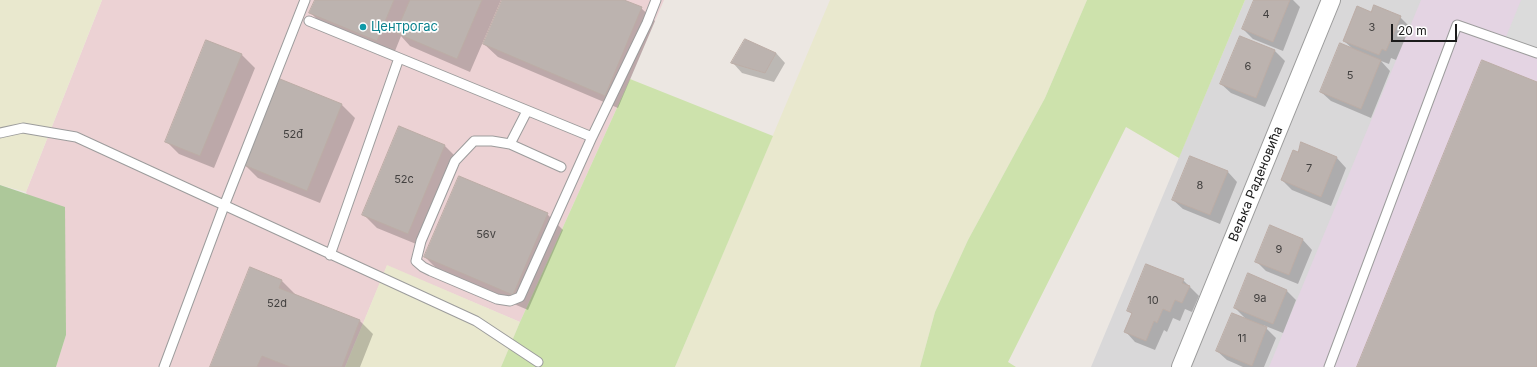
<!DOCTYPE html>
<meta charset="utf-8">
<style>
body{margin:0}
#map{position:relative;width:1537px;height:367px;overflow:hidden;background:#ece7e2;font-family:Inter,sans-serif}
canvas{display:block}
.scale{position:absolute;left:1391px;top:24px;width:66px;height:18px;box-sizing:border-box;border:2px solid #1b1b1b;border-top:0;padding-left:5px;font-size:12px;line-height:14px;white-space:nowrap;color:#1b1b1b;-webkit-text-stroke:3px #fff;paint-order:stroke}
</style>
<div id="map">
<canvas width="1537" height="367"></canvas>
<div class="scale">20 m</div>
</div>
<script>
const c = document.querySelector('canvas').getContext('2d');
c.lineJoin = 'round';
function fill(path, color) { c.fillStyle = color; c.fill(path, 'evenodd'); }
function stroke(path, color, width, dash) { c.strokeStyle = color; c.lineWidth = width; c.lineCap = dash ? 'butt' : 'round'; c.setLineDash(dash || []); c.stroke(path); }
function write(font, color, halo, rows, align = 'center') {
  c.font = font + ' Inter,sans-serif'; c.lineWidth = 3.5; c.setLineDash([]); c.textBaseline = 'middle'; c.strokeStyle = halo; c.fillStyle = color; for (const [text, x, y, turn = 0] of rows) {
    c.save(); c.translate(x, y); c.rotate((+turn || 0) * Math.PI / 180); c.textAlign = isNaN(turn) ? turn : align; if (halo) c.strokeText(text, 0, 0); c.fillText(text, 0, 0); c.restore();
  }
}
fill(new Path2D(`
 M1245 0H1423L1274 367H1091Z`), '#d9d8d9');
fill(new Path2D(`
 M102 0H664L630 79 520 322 387 266 345 367H56L66 335 26 192Z`), '#ecd2d4');
fill(new Path2D(`
 M1421 0H1537V367H1269Z`), '#e4d4e3');
fill(new Path2D(`
 M0 0H102L26 192 0 185Z
 M830 0H1087L1045 98 968 240 935 312 920 367H675Z
 M387 265 520 322 501 367H345Z`), '#e9e8ce');
fill(new Path2D(`
 M1087 0H1245L1179 158 1126 127 1008 362 1016 367H920L935 312 968 240 1045 98Z
 M630 79 773 136 675 367H501L520 322Z`), '#cde2ac');
fill(new Path2D(`
 M0 185 65 207 66 335 56 367H0Z`), '#adc89a');
fill(new Path2D(`
 M1521 0H1537V49L1506 37Z`), '#dbdbdb');
fill(new Path2D(`
 M316 0H501L470 72 410 46 401 36 393 56 326 29 311 13Z
 M503 0H622L641 8 655 21 618 108 498 57 484 44Z
 M1255 0H1293L1300 7 1283 51 1253 39 1243 29Z
 M1372 13 1400 17 1410 27 1396 60 1391 58 1389 64 1381 61 1390 71 1371 118 1331 101 1321 92 1354 50 1344 41Z
 M1240 37 1275 51 1285 61 1265 107 1231 93 1221 84Z
 M207 41 242 55 255 68 214 168 179 154 166 141Z
 M776 53 785 63 774 82 742 73 733 63Z
 M280 80 342 105 355 118 320 203 258 178 245 165Z
 M400 127 445 146 458 159 421 246 377 228 363 214Z
 M1191 157 1228 172 1237 182 1220 224 1183 209 1173 200Z
 M1337 158 1346 168 1331 206 1292 190 1282 180Z
 M547 214 563 230 528 310 441 273 425 257Z
 M1270 227 1303 240 1312 250 1298 284 1266 271 1256 261Z
 M250 269 282 281 295 294V295L360 321 373 334 360 367H211Z
 M1183 280 1199 296 1192 312 1185 309 1180 321 1173 318 1167 332 1164 330 1155 350 1135 342 1126 332 1133 315 1128 310Z
 M1287 291 1296 300 1283 333 1263 325 1276 338 1264 367H1243L1227 360 1217 351 1247 320 1235 308Z`), '#0003');
const building = new Path2D(`
 M315 0H394L377 41 309 13Z
 M410 0H482L457 59 396 33Z
 M502 0H624L642 7 605 96 483 44Z
 M1254 0H1290L1273 42 1242 29Z
 M1374 5 1401 16 1386 51 1382 49 1379 55 1343 41 1357 6 1371 12Z
 M1240 36 1275 50 1256 98 1220 84Z
 M745 39 776 53 765 73 731 63Z
 M206 40 242 54 200 156 165 142Z
 M1340 43 1381 60 1361 109 1320 92Z
 M1482 60 1537 82V367H1357Z
 M280 79 342 104 307 191 244 165Z
 M399 126 445 145 408 234 362 215Z
 M1301 142 1337 157 1321 197 1281 180 1293 150 1298 152Z
 M1190 156 1228 171 1210 215 1172 200Z
 M459 176 548 213 513 295 424 257Z
 M1270 225 1303 239 1289 275 1255 262Z
 M1146 264 1184 279 1182 283 1190 286 1182 303 1175 300 1170 312 1163 309 1157 323 1154 321 1146 341 1124 332 1132 313 1127 311Z
 M250 267 282 280 279 288 360 320 342 367H290L262 356 257 367H210Z
 M1248 273 1287 290 1273 324 1234 308Z
 M1232 313 1267 327 1252 366 1216 351Z`);
fill(building, '#bcb3af');
stroke(building, '#bcada6', 1);
const service = new Path2D(`
 M309 21 592 137
 M527 111 510 144 492 141H474L455 161 421 241 416 261 423 267 431 271 497 299 510 301 520 297 592 137 647 23 656 0
 M0 133 23 128 76 137 476 321 538 362
 M510 144 561 167
 M330 255 399 58
 M164 367 224 206 305 0
 M1329 367 1457 25 1537 53`);
const minor = new Path2D(`
 M1181 367 1331 0`);
stroke(service, '#9c9c9c', 11);
stroke(minor, '#9c9c9c', 20);
stroke(service, '#fff', 9);
stroke(minor, '#fff', 18);
for (const [x, y, r, color] of [
 [363,27,4,"#0f9aa8"]
]) { const dot = new Path2D(); dot.arc(x, y, r, 0, 2 * Math.PI); c.fillStyle = color; c.fill(dot); stroke(dot, '#fff', 1.5); }
write('11px', '#434140', null, [
 ["4",1266,15],
 ["3",1372,28],
 ["6",1248,67],
 ["5",1350,76],
 ["52đ",293,135],
 ["7",1309,169],
 ["52c",404,180],
 ["8",1200,186],
 ["56v",486,235],
 ["9",1279,250],
 ["9a",1260,299],
 ["10",1153,301],
 ["52d",277,304],
 ["11",1242,339]
]);
write('13px', '#0d838f', '#fff', [
 ["Центрогас",371,27]
], 'left');
write('13px', '#1b1b1b', '#fff', [
 ["Вељка Раденовића",1256,184,-68]
]);
</script>
